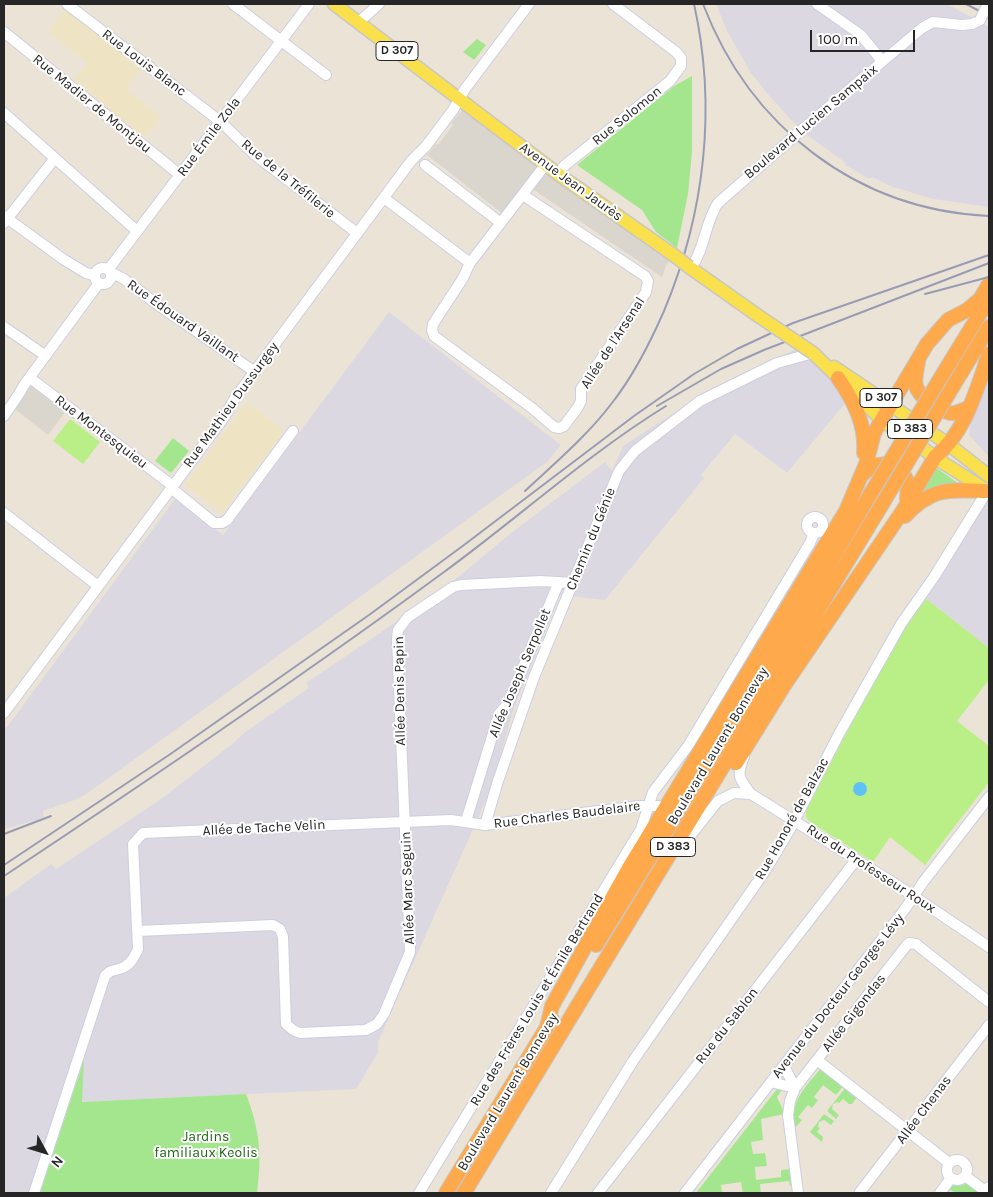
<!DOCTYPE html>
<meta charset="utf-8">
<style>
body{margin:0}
#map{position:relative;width:993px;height:1197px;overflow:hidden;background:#ebe4d6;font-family:Karla,sans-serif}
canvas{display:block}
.frame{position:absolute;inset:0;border:5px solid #262626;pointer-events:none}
.north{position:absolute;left:20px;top:1127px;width:50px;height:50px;-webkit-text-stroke:4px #fff;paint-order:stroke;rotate:129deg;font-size:14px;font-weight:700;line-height:20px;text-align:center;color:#262626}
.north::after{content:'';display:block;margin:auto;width:18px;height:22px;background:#262626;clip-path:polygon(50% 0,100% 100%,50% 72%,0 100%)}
.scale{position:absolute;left:810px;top:30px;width:105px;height:22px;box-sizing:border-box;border:2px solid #262626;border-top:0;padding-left:6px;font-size:15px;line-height:18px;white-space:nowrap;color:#262626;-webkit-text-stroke:4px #fff;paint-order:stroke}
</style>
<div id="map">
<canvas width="993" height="1197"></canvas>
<div class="frame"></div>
<div class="north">N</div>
<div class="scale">100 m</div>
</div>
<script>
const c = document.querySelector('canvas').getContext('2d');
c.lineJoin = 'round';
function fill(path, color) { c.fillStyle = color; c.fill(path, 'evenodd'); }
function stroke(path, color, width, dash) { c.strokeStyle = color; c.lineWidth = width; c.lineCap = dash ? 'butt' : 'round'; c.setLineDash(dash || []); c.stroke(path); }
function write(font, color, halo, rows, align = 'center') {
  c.font = font + ' Karla,sans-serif'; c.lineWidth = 4; c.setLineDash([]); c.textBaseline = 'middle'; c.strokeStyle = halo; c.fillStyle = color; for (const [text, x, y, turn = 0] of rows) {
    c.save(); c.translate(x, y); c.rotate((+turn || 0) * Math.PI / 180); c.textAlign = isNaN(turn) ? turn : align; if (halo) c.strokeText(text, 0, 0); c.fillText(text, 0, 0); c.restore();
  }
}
fill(new Path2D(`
 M716 4H947L971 17 978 15 987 17 984 24 989 27V207L933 199 890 186 872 177 869 179 845 165 846 163 807 135 804 138 794 128 796 125 771 98 751 73 727 31Z
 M389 312 561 445 547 462 85 795 72 801 43 811 44 818 4 829V726L7 727 175 499 223 535Z
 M796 349 834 378 848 400 787 473 735 434 701 475 704 478 605 600 560 595 514 708 490 791 378 1042V1053L356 1089 81 1102 83 1062 40 1193H4V898L51 864 56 869 161 799 231 745 245 732 309 688 306 683 439 593 511 533 605 462 612 471 623 446 698 397Z
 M989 373V457L969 435 970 423Z
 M989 497V648L924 597Z`), '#dcd8e2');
fill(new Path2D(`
 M65 9 142 67 126 89 161 117 144 139 73 81 87 63 48 31Z
 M247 402 284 431 222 513 185 485Z`), '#eee4c3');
fill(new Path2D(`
 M477 39 486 45 474 60 463 52Z
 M692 76V152L688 194 677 248 656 232 642 210 577 165 674 86Z
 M173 438 189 451 171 473 155 461Z
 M924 459 962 486 913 502 925 475Z
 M84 1060 82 1102 246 1094C260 1131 262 1155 257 1193H40Z
 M821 1068 844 1085 836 1095 823 1085 814 1097 818 1100 812 1108 808 1105 798 1117 802 1120 795 1128C789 1101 805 1088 821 1068Z
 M846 1087 858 1096 852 1104H849L843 1099 839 1103 837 1102 833 1104 832 1109 839 1115 836 1119 827 1111Z
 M777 1089 782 1090 777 1097C779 1103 783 1107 784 1114L761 1119 763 1140 751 1142 753 1154 765 1153 767 1166 755 1167 756 1180 781 1177V1170L792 1169C792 1175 795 1182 790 1186L789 1181 760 1184 761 1193H743L741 1182 721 1185 722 1193H696Z
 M824 1114 834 1121 831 1125 824 1120 819 1122 818 1127 820 1128 817 1132 823 1137 822 1142 810 1132Z
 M968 1183 982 1193H955L951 1190 946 1193 952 1185 960 1186Z`), '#a4e68e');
fill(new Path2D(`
 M70 419 100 442 83 464 53 441Z
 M924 597 989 648V680L957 721 989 746V782L925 865 890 837 873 862 810 822 806 817V811L881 665Z`), '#baef88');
fill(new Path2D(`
 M462 110 535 164 537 168 503 214 427 155 436 144 438 145 453 125 451 123Z
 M545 173 672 262 667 263 662 277 531 188Z
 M30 378 69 407 48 435 11 406Z`), '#dad6cd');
fill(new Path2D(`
 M853 789a7 7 0 1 1 14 0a7 7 0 1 1-14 0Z`), '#60c1f6');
const minor = new Path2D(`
 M67 4 221 122 255 155 357 233
 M233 4 326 75
 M817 4 861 35 882 61
 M359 22 379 4
 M4 32 180 175
 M4 113 137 231
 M799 132 922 28 933 22 962 25 972 24 980 20
 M425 165 501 223
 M558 174 564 166 670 81 681 66V58L676 52 613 4
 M384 198 470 263 463 278 433 324 432 330 434 336 532 408 554 427 559 428 564 426 578 407 581 401V389L646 292 648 281 645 276 523 195
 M4 216 63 259 86 273 95 275
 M4 223 55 158
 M470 263 546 164
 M691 268C705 249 705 222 718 203L790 140
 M95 276a8 8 0 1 1 16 0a8 8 0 1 1-16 0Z
 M108 270 309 4
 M110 272 124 279 154 302 255 372
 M4 327 46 356
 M30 378 173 486
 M4 416 19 394 24 385 99 283
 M171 488 214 523H222L227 520 293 431
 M4 513 98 586
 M807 525a8 8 0 1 1 16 0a8 8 0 1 1-16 0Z
 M4 713 225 416 235 398 411 161 426 146 453 110 465 89 529 4
 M744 757C736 775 739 779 751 794L897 885 989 947
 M466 821 499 714 508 703 559 582
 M485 825 498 781 534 677 619 471 635 451 700 401 777 363 813 353
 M683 845 718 801 734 793 751 794
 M138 931 273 925 280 929 283 937 286 1024 293 1030 300 1033 366 1030 377 1024 384 1014 410 952 397 639 398 630 408 617 453 587 461 585 541 581 573 583
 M817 1060 949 1163
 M784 1066 795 1088
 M771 1082 795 1088
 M947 1170a10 10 0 1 1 20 0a10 10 0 1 1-20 0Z
 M965 1176 984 1190 989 1187
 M34 1193 105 976C110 970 112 971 119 969 130 966 134 958 138 949L133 844 143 833 451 820 485 825 639 806H657L666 807
 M419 1193 641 829 653 792 688 746 810 543 814 533
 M551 1193 633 1061 765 871 789 831 839 734 901 624 934 577 989 488
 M598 1193 856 860
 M685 1193 905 909 924 881 989 797
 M798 1193 788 1115 790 1101 795 1088 906 946 909 943 916 944 989 1002
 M861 1193 860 1192 989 1025
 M940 1193 951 1178`);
const major = new Path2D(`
 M334 4 558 174 675 256
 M689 267 757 315
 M813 353 882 420 945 464 989 492
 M834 367 948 444 989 476`);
const highway = new Path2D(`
 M918 362C917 369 914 379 916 386 919 397 939 410 950 413 956 414 963 410 968 408
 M949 364 989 299
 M961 373 989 327
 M838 378C854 401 866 424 864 453
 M861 476C877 459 898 460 908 483L907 499
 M905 516C933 486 950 490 987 491
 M736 763 785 684 902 512 935 457C966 432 976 390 989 354
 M596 945 805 605 871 493
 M547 1027 552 1006 629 868 846 511 866 464 874 433 927 344 948 320 967 310 980 299 989 284
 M446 1193 552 1019
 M464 1193 884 501`);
stroke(minor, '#cbcee1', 12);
stroke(major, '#c7c7c7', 15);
stroke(highway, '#c7c7c7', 16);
stroke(minor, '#fff', 10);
stroke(major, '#fae04c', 12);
stroke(highway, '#ffa94d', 14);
stroke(new Path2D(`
 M703 4C750 127 857 210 989 216
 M966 4 989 16
 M925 294 989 277
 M657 406 721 369 764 350 989 263
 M525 491C555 463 587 436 612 403 634 375 650 343 664 311 705 213 717 107 694 4
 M4 834 51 816
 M4 865 169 755 369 615 464 545 634 416 694 374 737 349 793 323 989 255
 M4 876C152 778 300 678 444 572 518 518 588 454 666 406`), '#999bb3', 2);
const minorBridge = new Path2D(`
 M980 20 988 4
 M790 140 799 132`);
const majorBridge = new Path2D(`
 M675 256 689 267
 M757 315 813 353`);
const highwayBridge = new Path2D(`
 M871 493 949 364
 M884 501 961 373`);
stroke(minorBridge, '#cbcee1', 12, []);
stroke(majorBridge, '#c7c7c7', 15, []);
stroke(highwayBridge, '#c7c7c7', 16, []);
stroke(minorBridge, '#fff', 10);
stroke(majorBridge, '#fae04c', 12);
stroke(highwayBridge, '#ffa94d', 14);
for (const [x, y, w] of [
 [397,51,42],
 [881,398,42],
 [910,429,45],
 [673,847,45]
]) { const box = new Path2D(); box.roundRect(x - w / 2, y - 9.5, w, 19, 4); c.fillStyle = '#fff'; c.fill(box); stroke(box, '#262626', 1); }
write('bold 12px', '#262626', null, [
 ["D 307",397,51],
 ["D 307",881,398],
 ["D 383",910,429],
 ["D 383",673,847]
]);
write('14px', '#262626', '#fff', [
 ["Rue Louis Blanc",144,63,37],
 ["Rue Madier de Montjau",92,104,39],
 ["Rue Solomon",627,116,-39],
 ["Boulevard Lucien Sampaix",811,122,-40],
 ["Rue Émile Zola",209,137,-53],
 ["Rue de la Tréfilerie",288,179,39],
 ["Avenue Jean Jaurès",571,182,36],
 ["Rue Édouard Vaillant",183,321,35],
 ["Allée de l'Arsenal",613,343,-57],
 ["Rue Mathieu Dussurgey",231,405,-54],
 ["Rue Montesquieu",101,432,37],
 ["Chemin du Génie",591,539,-68],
 ["Allée Joseph Serpollet",520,673,-67],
 ["Allée Denis Papin",400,691,-91],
 ["Boulevard Laurent Bonnevay",718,746,-59],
 ["Rue Charles Baudelaire",567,815,-7],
 ["Rue Honoré de Balzac",792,819,-61],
 ["Allée de Tache Velin",264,828,-3],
 ["Rue du Professeur Roux",871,869,33],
 ["Allée Marc Seguin",408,888,-92],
 ["Avenue du Docteur Georges Lévy",838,996,-52],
 ["Rue des Frères Louis et Émile Bertrand",537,1000,-59],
 ["Allée Gigondas",854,1013,-52],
 ["Rue du Sablon",727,1026,-52],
 ["Boulevard Laurent Bonnevay",508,1092,-59],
 ["Allée Chenas",924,1110,-53]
]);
write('14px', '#1e6614', '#fff', [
 ["Jardins",206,1137],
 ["familiaux Keolis",206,1153]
]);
</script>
